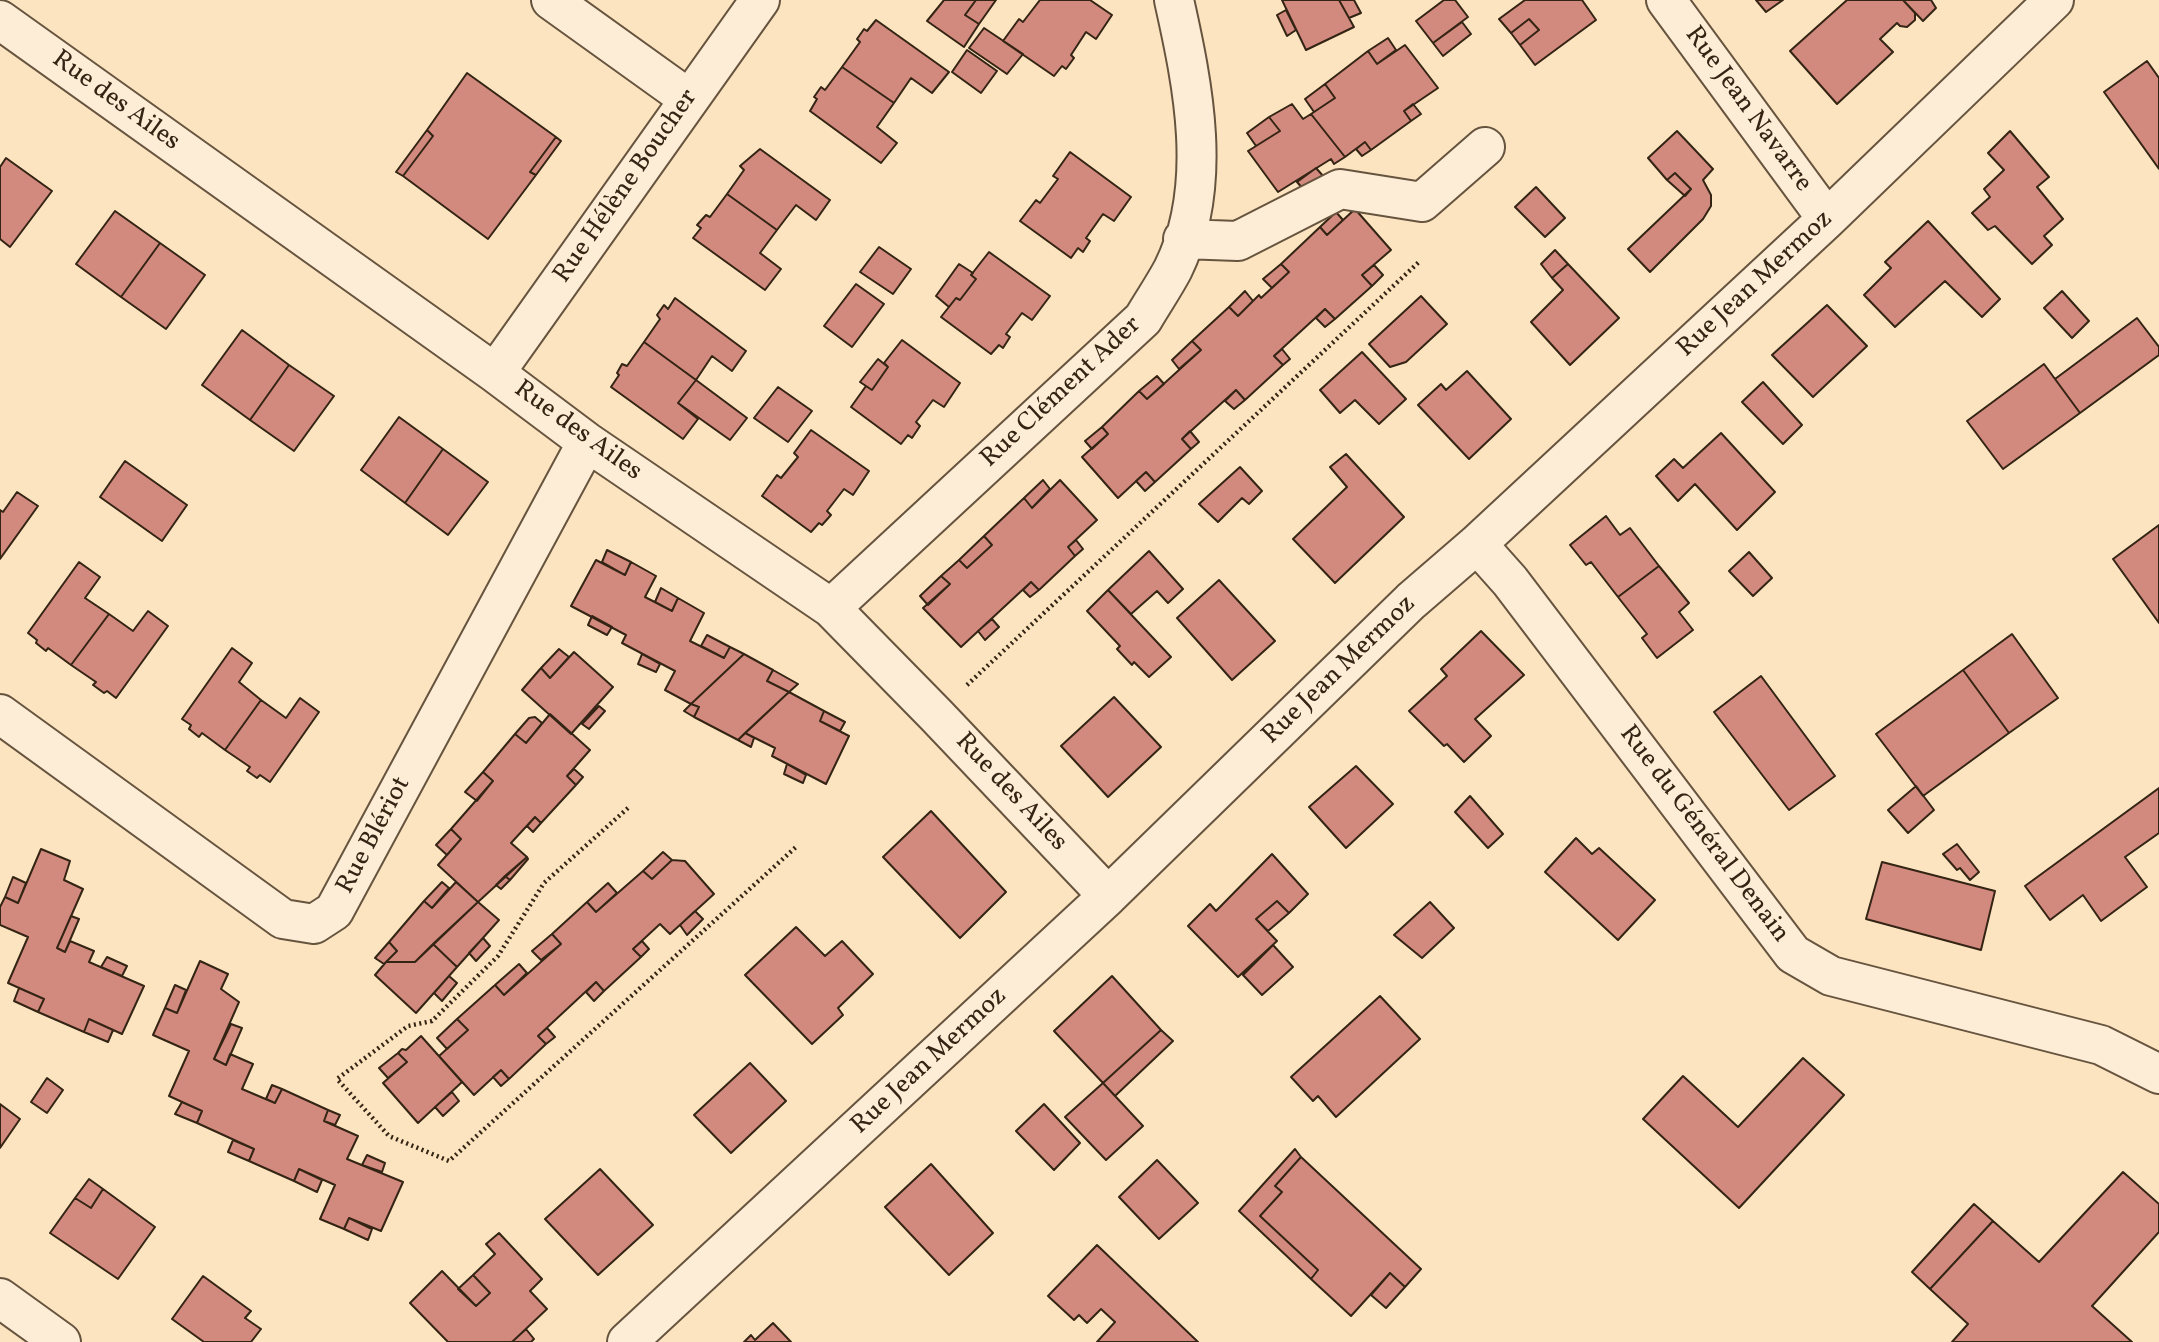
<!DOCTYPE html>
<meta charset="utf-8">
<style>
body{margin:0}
canvas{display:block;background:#fde4c0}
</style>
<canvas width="2159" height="1342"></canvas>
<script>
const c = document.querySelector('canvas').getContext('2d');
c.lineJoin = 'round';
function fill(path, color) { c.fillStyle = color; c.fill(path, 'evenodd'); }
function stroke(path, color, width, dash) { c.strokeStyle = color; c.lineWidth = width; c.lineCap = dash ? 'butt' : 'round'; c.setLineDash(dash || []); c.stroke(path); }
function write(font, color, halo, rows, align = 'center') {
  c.font = font + ' Vollkorn,serif'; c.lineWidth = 5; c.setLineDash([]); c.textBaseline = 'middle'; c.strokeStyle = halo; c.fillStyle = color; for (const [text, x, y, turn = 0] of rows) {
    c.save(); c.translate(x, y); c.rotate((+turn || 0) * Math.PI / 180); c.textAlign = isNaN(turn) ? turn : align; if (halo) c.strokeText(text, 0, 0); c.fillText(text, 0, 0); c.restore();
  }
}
const building = new Path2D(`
 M944 0H976L965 15 979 24 964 47 927 21Z
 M976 0H996L979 24 965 15Z
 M1040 0H1090L1112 15 1096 39 1086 32 1071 55 1074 58 1066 69 1062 66 1054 76 1003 41 1019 19 1023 22Z
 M1282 0H1339L1354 27 1306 50Z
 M1339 0H1354L1361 13 1349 18Z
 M1444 0H1455L1468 17 1433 43 1416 21Z
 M1525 0H1582L1596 20 1535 65 1520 45 1539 30 1529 19 1511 33 1499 19Z
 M1756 0H1783L1766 12Z
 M1847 0H1903L1915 13V20L1907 27 1900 26 1897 23 1880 39 1893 52 1837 104 1790 51Z
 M1903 0H1931L1936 8 1923 21Z
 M1286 10 1296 30 1287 36 1277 15Z
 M1529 19 1539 30 1520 45 1511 33Z
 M876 20 949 72 932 93 911 78 894 103 842 67 860 42 857 39 864 29 867 31Z
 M1462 22 1471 34 1443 56 1433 43Z
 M984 28 1023 54 1007 74 969 48Z
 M1388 38 1396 50 1377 64 1368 51Z
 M1405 45 1438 88 1404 111 1411 121 1371 150 1365 142 1345 157 1311 114 1335 98 1325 84 1368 51 1377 64Z
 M967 50 997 71 981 93 952 72Z
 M2147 61 2159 78V169L2104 92Z
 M842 67 894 103 877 127 897 143 881 163 810 111 817 99 814 97 821 87 825 90Z
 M467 73 556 137 530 172 536 175 488 239 403 176 433 136 427 130Z
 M1325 84 1335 98 1314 112 1305 99Z
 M1292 104 1303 119 1311 114 1345 157 1334 164 1331 159 1278 192 1248 151 1280 131 1269 117Z
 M1413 104 1421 114 1411 121 1404 111Z
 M1269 117 1280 131 1256 146 1247 133Z
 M427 130 433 136 403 176 396 172Z
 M1677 131 1713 169 1703 180 1711 195V206L1703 219 1650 272 1628 249 1691 189 1675 173 1667 180 1648 158Z
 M2010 131 2049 177 2037 187 2063 219 2044 236 2052 245 2032 264 1995 226 1988 230 1972 213 1990 197 1984 189 2004 170 1988 153Z
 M556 137 561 141 536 175 530 172Z
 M1365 142 1371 150 1362 156 1356 149Z
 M760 149 830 200 816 220 796 205 777 230 727 194 744 170 740 166Z
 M1070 152 1131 197 1114 221 1103 214 1086 238 1090 241 1083 252 1078 248 1071 258 1020 221 1036 200 1040 203 1058 179 1053 176Z
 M6 158 52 191 10 247 0 239V167Z
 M1316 168 1324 177 1304 190 1297 182Z
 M1675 173 1691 189 1685 196 1667 180Z
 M1536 187 1565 218 1545 237 1515 207Z
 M727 194 777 230 760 253 781 269 765 290 693 238 701 228 697 225 706 215 710 217Z
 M1355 209 1391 250 1362 275 1372 286 1335 319 1325 309 1274 356 1283 365 1245 400 1236 390 1182 439 1191 449 1155 482 1146 472 1118 498 1082 457 1108 434 1102 427 1139 391 1147 399 1201 350 1192 341 1229 307 1238 316 1259 295 1261 298 1289 272 1281 264 1320 227 1327 235Z
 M115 211 160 243 121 297 76 264Z
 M1336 212 1343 220 1327 235 1320 227Z
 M1928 221 2000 299 1982 317 1945 281 1895 327 1864 295 1891 268 1885 262Z
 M160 243 205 275 166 329 121 297Z
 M879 247 911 269 893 294 860 272Z
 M1555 250 1568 264 1552 278 1541 264Z
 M989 252 1050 296 1032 320 1022 313 1006 334 1010 337 1003 348 999 345 991 354 941 317 956 298 960 300 976 279 971 275Z
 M959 264 973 273 971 275 976 279 960 300 956 298 949 307 936 296Z
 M1281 264 1289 272 1272 288 1263 279Z
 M1568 264 1619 318 1570 365 1531 322 1563 290 1552 278Z
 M1374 265 1383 275 1372 286 1362 275Z
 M856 284 884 304 852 347 824 326Z
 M1245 291 1253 301 1238 316 1229 307Z
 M2062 291 2089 321 2072 338 2044 308Z
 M1421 296 1447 324 1406 362 1390 367 1369 344Z
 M675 298 746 351 732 371 712 356 696 380 644 342 660 319 657 315 664 305 668 309Z
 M1827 305 1867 346 1813 397 1772 355Z
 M1325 309 1335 319 1325 327 1316 318Z
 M2137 318 2159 347V355L2080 413 2055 379Z
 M242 330 289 365 250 420 202 385Z
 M902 340 960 383 944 407 933 400 916 422 920 426 912 438 908 435 901 444 851 407 866 386 872 390 888 367 884 363Z
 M1192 341 1201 350 1179 369 1172 360Z
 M644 342 696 380 678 403 698 419 683 439 611 387 619 375 617 373 622 364 627 366Z
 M1282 349 1290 359 1283 365 1274 356Z
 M1362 352 1406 399 1379 424 1355 400 1340 413 1320 390Z
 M878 359 888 367 872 390 860 382Z
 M2044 364 2080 413 2003 469 1967 421Z
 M289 365 334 396 294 451 250 420Z
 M1467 371 1511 419 1469 459 1418 405 1441 384 1446 390Z
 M1157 376 1164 384 1147 399 1139 391Z
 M696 380 747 418 730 440 678 403Z
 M1763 382 1802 425 1783 444 1742 402Z
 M778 387 812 411 788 442 754 418Z
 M1236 390 1245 400 1234 409 1225 401Z
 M399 417 443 449 405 503 361 470Z
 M1102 427 1108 434 1092 449 1085 441Z
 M811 430 869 471 853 495 844 489 827 511 831 515 822 525 819 523 811 532 762 496 777 475 781 478 798 457 794 453Z
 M1190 431 1199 442 1191 449 1182 439Z
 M1721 433 1775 492 1737 530 1695 484 1678 501 1656 476 1674 459 1683 468Z
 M443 449 488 482 448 535 405 503Z
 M1346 454 1404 517 1335 583 1293 539 1347 487 1330 467Z
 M125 461 187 505 162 541 100 497Z
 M1240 467 1262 491 1249 504 1242 498 1218 522 1199 504Z
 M1146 472 1155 482 1145 491 1136 481Z
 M1043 480 1050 489 1032 508 1024 498Z
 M1060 480 1097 520 1068 547 1075 556 1039 590 1031 582 961 647 923 608 950 584 941 576 959 560 967 568 992 545 984 536 1024 498 1032 508Z
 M17 492 38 506 0 559V510L3 512Z
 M1606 516 1620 535 1630 528 1659 566 1618 597 1591 562 1586 565 1570 545Z
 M2159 525V623L2113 559Z
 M984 536 992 545 967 568 959 560Z
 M1076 540 1083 549 1075 556 1068 547Z
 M607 550 631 562 625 575 602 562Z
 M1149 551 1183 589 1168 603 1157 591 1131 614 1108 590Z
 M1749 552 1772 578 1753 596 1729 571Z
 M596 560 625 575 631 562 656 576 645 597 672 611 678 598 704 613 690 641 724 658 730 647 744 654 691 704 665 690 675 671 622 643 626 635 571 606Z
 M79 562 100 577 85 598 109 614 71 665 48 648 46 651 36 643 37 640 28 633Z
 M1659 566 1689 603 1679 612 1693 630 1657 658 1642 638 1647 634 1618 597Z
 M941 576 950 584 928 605 920 596Z
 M1219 580 1275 641 1232 680 1177 618Z
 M1031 582 1039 590 1030 597 1023 590Z
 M661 588 678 598 672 611 655 602Z
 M1108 590 1171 657 1149 677 1134 662 1132 665 1117 649 1120 646 1087 611Z
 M148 611 168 626 116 698 107 691 104 693 93 685 96 682 71 665 109 614 133 631Z
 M592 616 612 627 607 635 588 625Z
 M992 619 999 627 985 640 978 631Z
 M1481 631 1524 675 1475 719 1491 736 1464 762 1447 744 1444 746 1409 711 1447 676 1441 669Z
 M2012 634 2058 698 2009 733 1963 670Z
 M707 635 730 647 724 658 701 646Z
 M232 648 252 663 239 682 261 700 225 750 202 733 199 737 189 729 191 725 182 719Z
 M559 649 569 657 550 678 541 668Z
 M574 652 613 687 571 734 522 690 541 668 550 678Z
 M642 654 660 664 656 672 638 664Z
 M744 654 773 670 767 681 789 692 738 740 694 717 699 707 691 704Z
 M773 670 798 684 789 692 767 681Z
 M1963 670 2009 733 1923 796 1876 734Z
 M1761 676 1835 776 1789 810 1714 712Z
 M789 692 824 711 820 721 849 736 826 784 772 756 775 748 745 733Z
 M1114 697 1161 747 1108 797 1061 746Z
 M300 698 319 712 270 782 260 775 257 778 247 771 250 767 225 750 261 700 286 718Z
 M691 704 699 707 694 717 684 711Z
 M599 706 605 711 589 729 582 724Z
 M824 711 845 722 840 731 820 721Z
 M550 714 590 750 567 776 576 785 541 823 535 817 511 843 527 857 478 902 438 865 461 839 451 829 493 781 483 772 515 734 526 743Z
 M535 717 542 723 526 743 515 734 529 718Z
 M745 733 754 738 751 747 738 740Z
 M787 764 806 775 803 783 784 774Z
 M1356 766 1393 804 1346 848 1309 807Z
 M574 769 583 777 576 785 567 776Z
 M483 772 493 781 477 801 465 792Z
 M1916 786 1934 810 1908 833 1888 810Z
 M2159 788V833L2125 857 2147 887 2101 921 2083 895 2050 920 2025 886Z
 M1470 796 1503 834 1488 848 1455 812Z
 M931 811 1006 892 960 938 883 857Z
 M535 817 541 823 533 832 527 826Z
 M451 829 461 839 447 855 436 845Z
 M1576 838 1592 854 1599 848 1655 900 1618 940 1545 872Z
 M1957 844 1979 872 1970 880 1960 868 1957 870 1943 854Z
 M41 849 70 861 64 880 83 889 57 948 65 952 70 941 94 951 89 962 144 986 122 1034 89 1019 84 1032 38 1012 44 999 8 983 28 937 0 925V907L5 897 18 903Z
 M663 852 672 860 652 879 643 871Z
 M1272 854 1308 894 1289 913 1277 901 1256 919 1277 941 1238 977 1188 926 1210 904 1216 911Z
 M527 857 528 859 510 880 505 876Z
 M672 860 685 861 714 894 670 934 660 924 633 949 641 957 604 991 596 982 538 1036 546 1044 509 1079 501 1070 474 1095 439 1056 468 1030 457 1019 495 985 504 995 561 944 552 934 587 902 596 912 643 871 652 879Z
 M1882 862 1995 891 1981 950 1866 919Z
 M505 876 510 880 501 889 496 885Z
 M13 877 26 883 18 903 5 897Z
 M442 882 449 888 432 908 424 901Z
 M456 882 478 902 415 962H386L397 951 389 942 424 901 432 908Z
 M608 883 617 893 596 912 587 902Z
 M1277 901 1289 913 1268 931 1256 919Z
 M478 902 499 920 457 967 433 944Z
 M1430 902 1454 928 1422 958 1394 935Z
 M695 911 703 919 687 935 680 925Z
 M71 916 79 919 65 952 57 948Z
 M796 927 825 956 842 941 873 974 838 1008 843 1015 812 1044 745 975Z
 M552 934 561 944 541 960 532 951Z
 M483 938 490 946 476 961 469 953Z
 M642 941 649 949 641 957 633 949Z
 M389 942 397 951 384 964 375 958Z
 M433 944 457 967 416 1013 375 975 386 962H415Z
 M1273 945 1293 967 1262 995 1243 975Z
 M107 957 127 966 122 976 101 967Z
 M200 961 228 974 221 989 239 1002 214 1059 226 1065 230 1054 253 1064 242 1089 275 1103 282 1089 328 1110 324 1121 358 1136 347 1159 403 1182 381 1231 349 1218 344 1229 320 1219 335 1185 299 1169 294 1181 249 1161 254 1149 197 1123 202 1111 169 1096 189 1051 153 1035 165 1008 177 1013Z
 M519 964 527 973 504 995 495 985Z
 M449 976 457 983 442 1001 434 993Z
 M1112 976 1161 1030 1103 1083 1054 1031Z
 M596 982 604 991 594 1001 586 992Z
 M175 985 186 990 177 1013 165 1008Z
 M19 988 44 999 38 1012 14 1001Z
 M1380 996 1420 1039 1336 1117 1318 1096 1313 1101 1291 1077Z
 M89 1019 113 1030 108 1042 84 1032Z
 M457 1019 468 1030 447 1049 437 1038Z
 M231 1024 242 1028 226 1065 214 1059Z
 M547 1028 555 1037 546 1044 538 1036Z
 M1161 1030 1173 1041 1115 1096 1103 1083Z
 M421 1036 462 1082 418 1123 383 1083 407 1062 398 1053 402 1049 406 1050Z
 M398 1053 407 1062 388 1078 379 1068Z
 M1803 1058 1844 1095 1739 1208 1643 1119 1683 1076 1738 1127Z
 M750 1063 786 1101 731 1153 694 1115Z
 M501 1070 509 1079 501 1086 493 1077Z
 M47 1078 63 1090 47 1113 31 1102Z
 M1103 1083 1143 1126 1106 1160 1065 1117Z
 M272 1085 282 1089 275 1103 266 1099Z
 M452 1092 459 1101 443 1116 435 1107Z
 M182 1102 202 1111 197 1123 175 1114Z
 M0 1104 20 1119 0 1148Z
 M1044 1104 1080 1143 1054 1170 1016 1131Z
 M328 1110 340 1115 335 1125 324 1121Z
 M233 1140 254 1149 249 1161 228 1152Z
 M1295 1149 1301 1157 1275 1186 1282 1192 1260 1216 1318 1270 1311 1279 1239 1211Z
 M367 1155 385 1163 382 1172 362 1165Z
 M1301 1157 1421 1269 1405 1287 1390 1273 1351 1316 1311 1279 1318 1270 1260 1216 1282 1192 1275 1186Z
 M1157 1160 1198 1203 1159 1239 1119 1197Z
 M931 1164 993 1233 949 1275 885 1207Z
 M299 1169 322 1180 317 1192 294 1181Z
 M600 1169 653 1225 598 1275 545 1219Z
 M2123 1172 2159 1204V1232L2092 1306 2132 1342H1952L1968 1324 1930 1289 1993 1221 2039 1262Z
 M89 1179 103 1189 91 1208 75 1198Z
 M103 1189 155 1227 118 1279 50 1233 75 1198 91 1208Z
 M1974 1204 1993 1221 1930 1289 1912 1272Z
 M349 1218 372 1229 368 1240 344 1229Z
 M499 1233 542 1279 530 1291 547 1309 512 1342H448L410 1303 442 1271 476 1306 490 1293 473 1275 495 1254 486 1244Z
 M1097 1245 1198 1342H1097L1115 1322 1101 1309 1087 1323 1079 1315 1074 1320 1048 1296Z
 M1390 1273 1405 1287 1386 1308 1371 1295Z
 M473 1275 490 1293 476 1306 458 1289Z
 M203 1276 251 1311 245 1318 261 1329 251 1342H204L172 1319Z
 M773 1323 791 1342H744L751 1335 755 1340Z
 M526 1329 534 1339 531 1342H512Z`);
fill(building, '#d2897e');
stroke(building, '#332414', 2);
const minor = new Path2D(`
 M551 0 689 99
 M1666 0 1827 219
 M0 20 495 373 587 442 831 608 936 715 1108 896
 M1183 239 1238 241 1340 189 1422 202 1485 147
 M495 373 760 0
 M1477 544 1510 581 1793 954 1831 976 2101 1045 2159 1074
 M831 608 1143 319C1153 302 1164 286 1173 269 1214 186 1193 85 1174 0
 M0 714 283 919 314 924 334 911 587 442
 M0 1298 61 1342
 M627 1342 1108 896 1411 601 1477 544 1827 219 2054 0`);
stroke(minor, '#66543f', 42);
stroke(new Path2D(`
 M967 685 1420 261
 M628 808 544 883 498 956 432 1021 408 1026 337 1079 389 1136 449 1161 796 847`), '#332414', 4.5, [2, 3.5]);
stroke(minor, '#feedd6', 38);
write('26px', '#332414', '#feedd6', [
 ["Rue des Ailes",115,102,36],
 ["Rue Jean Navarre",1747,110,54],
 ["Rue Hélène Boucher",627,187,-55],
 ["Rue Jean Mermoz",1756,285,-43],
 ["Rue Clément Ader",1062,393,-43],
 ["Rue des Ailes",577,432,36],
 ["Rue Jean Mermoz",1340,671,-44],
 ["Rue des Ailes",1010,793,47],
 ["Rue du Général Denain",1703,835,53],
 ["Rue Blériot",375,836,-62],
 ["Rue Jean Mermoz",930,1062,-43]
]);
</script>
